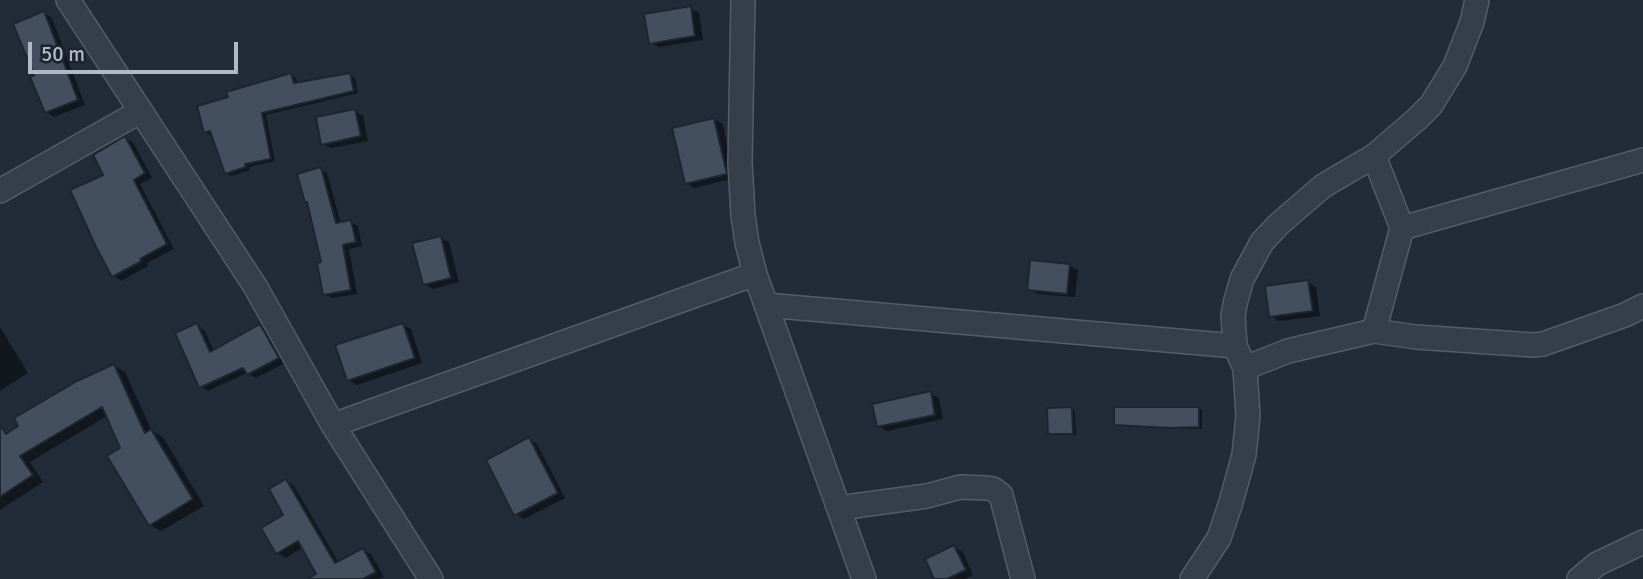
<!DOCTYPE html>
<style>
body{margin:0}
#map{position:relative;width:1643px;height:579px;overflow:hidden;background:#222c39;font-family:Signika,sans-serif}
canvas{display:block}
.scale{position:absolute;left:28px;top:42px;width:210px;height:32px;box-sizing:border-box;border:4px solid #b1b9c6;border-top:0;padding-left:9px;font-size:21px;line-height:24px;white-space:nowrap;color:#b1b9c6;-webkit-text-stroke:5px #1b232e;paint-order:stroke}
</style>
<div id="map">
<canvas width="1643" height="579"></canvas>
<div class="scale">50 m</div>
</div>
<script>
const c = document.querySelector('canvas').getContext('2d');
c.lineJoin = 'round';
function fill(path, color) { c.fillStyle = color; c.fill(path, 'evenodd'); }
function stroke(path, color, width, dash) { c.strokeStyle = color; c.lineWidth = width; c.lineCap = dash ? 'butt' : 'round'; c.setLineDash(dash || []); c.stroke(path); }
fill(new Path2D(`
 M690 8 699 13 703 40 659 47 651 43Z
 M44 13 52 18 85 105 54 117 46 112 36 76Z
 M291 75 296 78 298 84 350 75 355 78 358 93 266 115 275 161 249 167 250 170 231 176 226 173 213 134 210 135 205 132Z
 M355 111 363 116 368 141 331 148 322 144Z
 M714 119 723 124 734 178 695 188 686 183Z
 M125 138 133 142 152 178 140 184 174 249 147 263 148 266 121 281 114 276 97 246 106 175Z
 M320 169 327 173 341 224 351 222 358 226 362 246 349 249 357 294 332 298 325 294Z
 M440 238 449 242 459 282 433 289 424 284Z
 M1070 266 1078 270 1075 297 1037 294 1029 289Z
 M1308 282 1316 287 1320 316 1279 321 1271 316Z
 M197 325 204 330 214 351 260 326 268 331 285 363 256 378 247 373 208 391 200 386Z
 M403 325 411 329 422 363 357 385 348 380Z
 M0 327 28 373 0 391Z
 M114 366 125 372 152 431 163 437 204 506 161 531 150 525 122 449 107 416 30 462 43 482 0 510V440Z
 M930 393 939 398 943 419 887 431 879 426Z
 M1198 408 1202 410V429L1119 426 1116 424Z
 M1072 409 1075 411 1076 435H1053L1050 433Z
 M529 439 537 444 565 498 524 519 516 514Z
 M286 481 294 486 339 563 363 550 371 554 384 577 379 579H321L303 547 286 558 277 553 286 515Z
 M954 547 963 552 973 575 965 579H936Z`), '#0007');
const building = new Path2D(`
 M691 6 695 36 649 44 644 14Z
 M44 11 78 100 45 113 30 77 34 75 13 24Z
 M291 73 294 83 350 73 354 91 262 113 271 159 245 164 246 167 225 174 210 131 204 133 197 106 228 97 226 92Z
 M355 109 361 136 321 145 316 117Z
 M714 118 727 174 685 184 672 128Z
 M125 136 145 173 134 180 167 244 140 259 142 261 112 277 96 247 70 190 103 175 93 155Z
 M321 167 336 223 351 220 356 242 343 245 351 290 323 295 317 263 321 262 307 202 305 203 297 174Z
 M441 236 451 278 423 285 412 243Z
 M1030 260 1070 264 1067 294 1027 290Z
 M1308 280 1313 311 1269 317 1265 286Z
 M197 323 210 352 260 324 279 358 247 375 243 368 199 388 175 333Z
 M403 323 415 358 347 381 335 345Z
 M114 364 145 433 151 429 193 499 149 526 107 456 120 448 102 407 20 456 33 475 0 497V425L6 434 18 426 14 418 77 381Z
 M931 391 935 415 877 427 872 404Z
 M1072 407 1073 434H1048L1047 408Z
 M1114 407H1199V427L1170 428 1114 425Z
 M529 437 558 493 514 516 486 460Z
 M286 479 335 563 363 548 376 572 363 579H307L316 574 298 541 276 554 261 528 283 515 269 489Z
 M954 545 966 570 947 579H934L925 559Z`);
fill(building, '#434f5e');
stroke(building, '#1d2530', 2);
const minor = new Path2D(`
 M68 0 255 286 333 425 431 579
 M743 0 740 163 743 215 747 243 755 274 864 579
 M1374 156 1402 228 1374 331
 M0 191 141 111
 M1402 228 1643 160
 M766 305 1235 346
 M1245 368 1288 351 1374 331 1416 337 1533 345 1543 344 1625 315 1643 306
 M333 425 755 274
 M839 508 927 496 960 487 987 488 993 489 1001 495 1023 579
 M1192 579 1219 538 1231 502 1244 455 1248 416 1245 368 1235 346 1233 315 1236 300 1242 279 1262 242 1279 224 1323 186 1374 156 1417 119 1431 105 1455 66 1472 22 1477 0
 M1579 579 1597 564 1643 542`);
stroke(minor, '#545c67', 26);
stroke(minor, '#363e49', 23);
</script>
